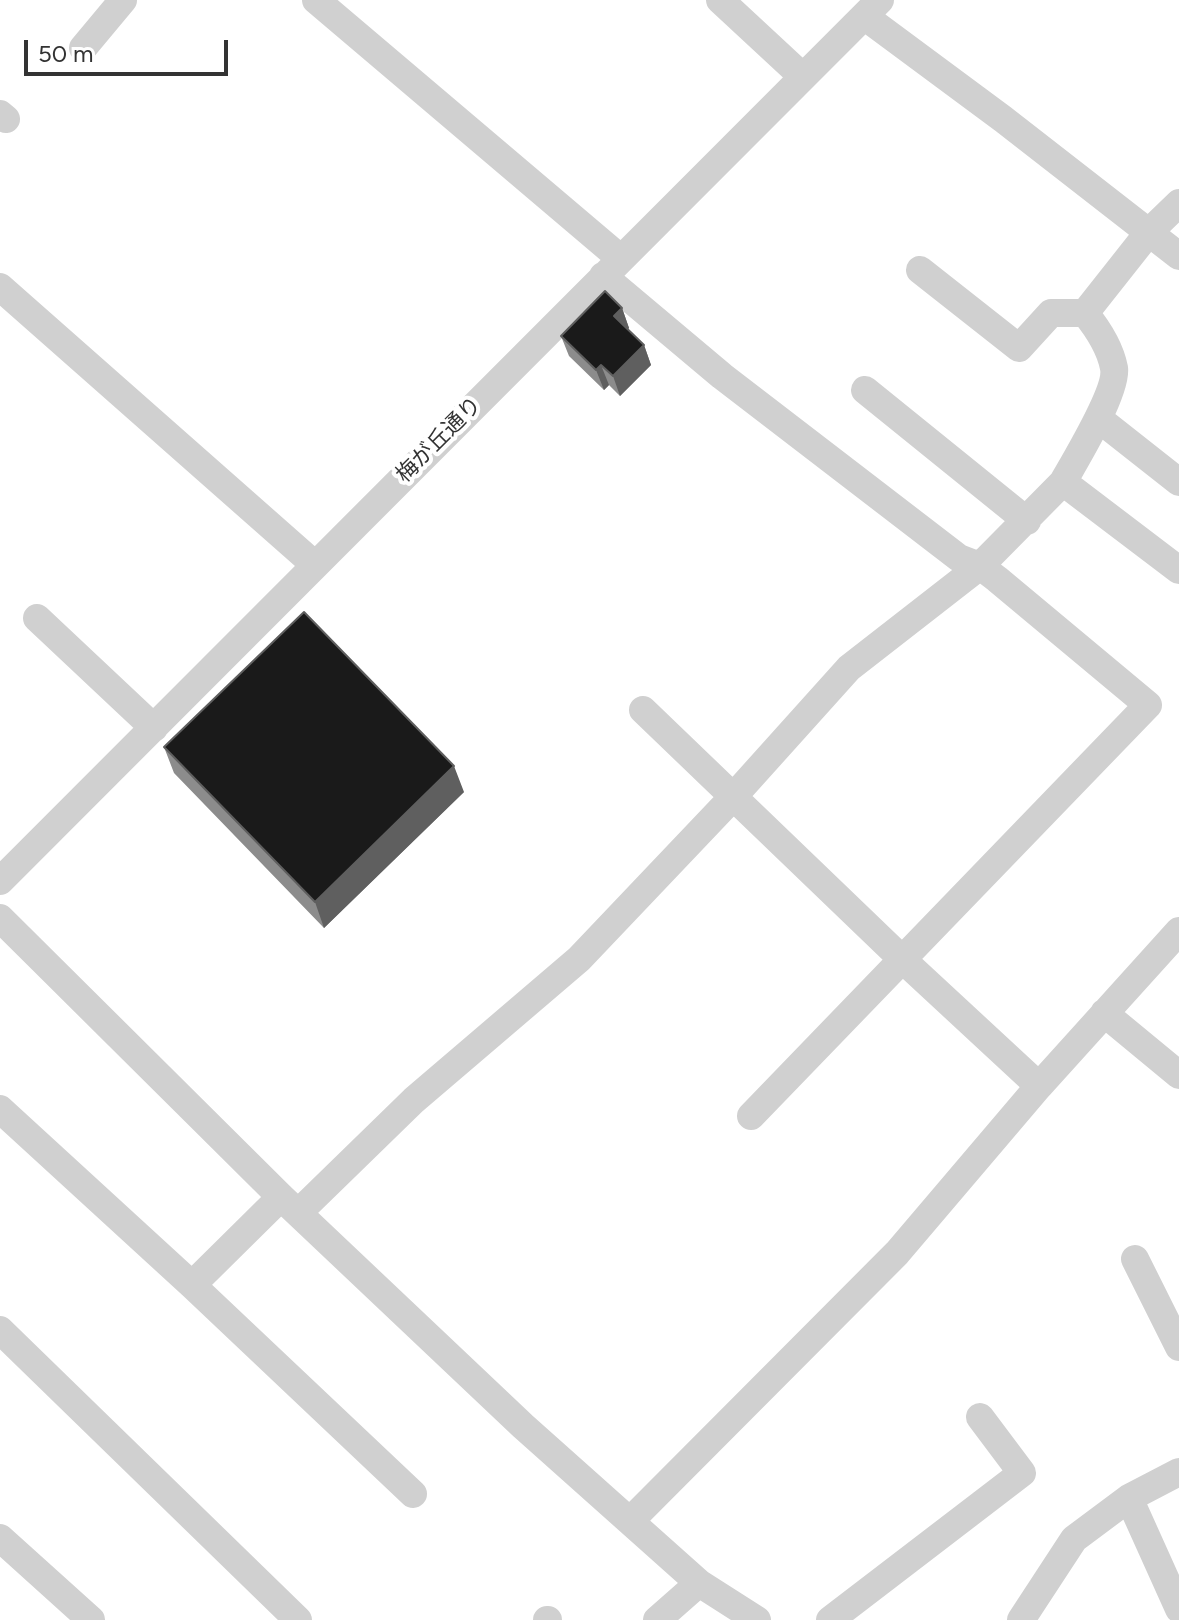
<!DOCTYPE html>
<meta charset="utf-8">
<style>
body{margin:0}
#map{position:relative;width:1179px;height:1620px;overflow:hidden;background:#fff;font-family:Figtree,sans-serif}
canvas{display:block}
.scale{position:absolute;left:24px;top:40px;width:204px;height:36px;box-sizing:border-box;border:4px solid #333;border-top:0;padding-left:10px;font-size:24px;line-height:28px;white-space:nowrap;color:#333;-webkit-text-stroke:6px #fff;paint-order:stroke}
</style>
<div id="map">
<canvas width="1179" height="1620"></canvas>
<div class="scale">50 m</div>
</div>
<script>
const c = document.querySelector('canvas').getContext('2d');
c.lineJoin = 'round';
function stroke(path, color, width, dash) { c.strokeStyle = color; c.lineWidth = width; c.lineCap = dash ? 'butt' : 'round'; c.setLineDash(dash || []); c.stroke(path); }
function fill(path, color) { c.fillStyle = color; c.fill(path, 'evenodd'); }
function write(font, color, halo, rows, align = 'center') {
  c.font = font + ' Figtree,"Noto Sans JP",sans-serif'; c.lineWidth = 8; c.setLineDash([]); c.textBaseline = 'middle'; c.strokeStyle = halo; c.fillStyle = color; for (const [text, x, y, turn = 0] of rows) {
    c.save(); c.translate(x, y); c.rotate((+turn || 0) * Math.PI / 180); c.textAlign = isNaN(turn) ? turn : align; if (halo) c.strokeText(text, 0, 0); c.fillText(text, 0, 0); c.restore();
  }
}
stroke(new Path2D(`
 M316 0 620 258
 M720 0 803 77
 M864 16 1003 119 1179 256
 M83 48 123 0
 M0 114 6 119
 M920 270 1019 348 1051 313H1085
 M603 276 722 376 959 558 980 566 997 579 1148 705 751 1116
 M0 287 315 565
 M865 390 1027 521
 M1099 419 1179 482
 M1063 482C1075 461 1118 390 1114 368 1110 347 1098 329 1085 313L1149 232 1179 203
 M37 618 154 728
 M643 710 903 960 1039 1086
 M0 881 880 0
 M0 918 281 1197 523 1426 699 1583 757 1620
 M1104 1013 1179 1075
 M0 1109 192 1285 413 1494
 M298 1213 414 1100 579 959 733 797 849 668 980 566 1063 482 1179 570
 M1135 1259 1179 1347
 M192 1285 281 1197
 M0 1330 298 1620
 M1129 1498 1179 1609
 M630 1521 897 1253 1039 1086 1179 931
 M0 1538 91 1620
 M547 1620H548
 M657 1620 699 1583
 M830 1620 1022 1473 980 1417
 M1021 1620 1074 1539 1129 1498 1179 1472`), '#d0d0d0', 28);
fill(new Path2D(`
 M622 308 629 328 628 329 644 345 651 365 620 396 609 385 604 390 569 356 561 336Z
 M164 747 464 792 324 928 174 773Z`), '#8c8c8c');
fill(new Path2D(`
 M622 308 629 328 621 336 614 316Z
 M644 345 651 365 620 396 613 376Z
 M601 365 609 385 604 390 596 370Z
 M454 766 464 792 324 928 315 902Z`), '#5f5f5f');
const building = new Path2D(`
 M605 291 622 308 614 316 644 345 613 376 601 365 596 370 561 336Z
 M304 612 454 766 315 902 164 747Z`);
fill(building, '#1a1a1a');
stroke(building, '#5f5f5f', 2);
write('22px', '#333', '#fff', [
 ["梅が丘通り",439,440,-45]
]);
</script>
